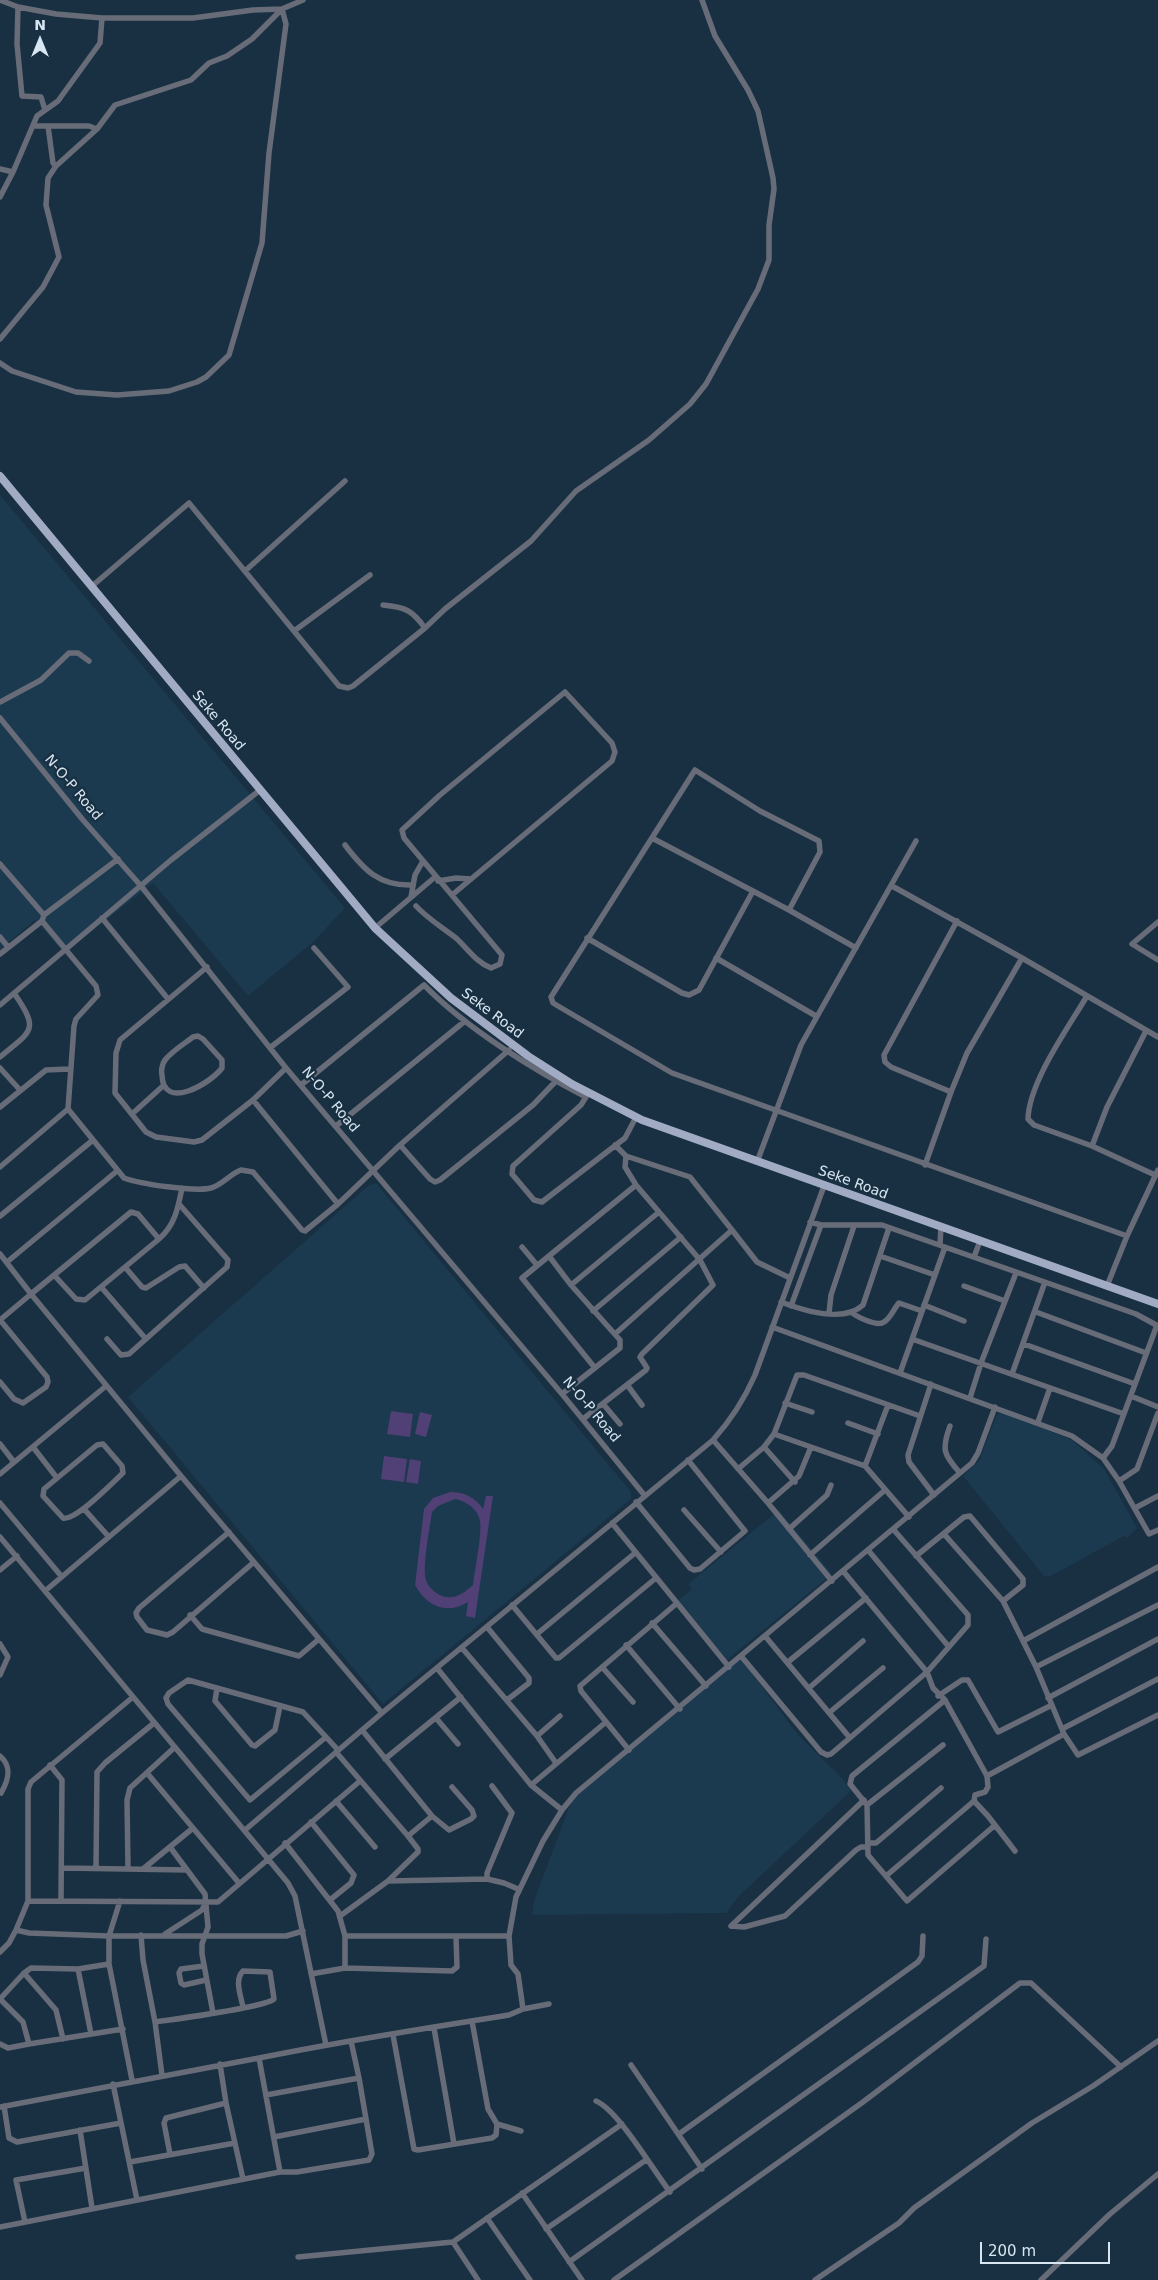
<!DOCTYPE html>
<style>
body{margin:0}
#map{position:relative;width:1158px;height:2280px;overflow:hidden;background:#183041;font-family:"DejaVu Sans",sans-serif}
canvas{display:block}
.north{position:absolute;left:15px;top:15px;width:50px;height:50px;-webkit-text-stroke:4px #183041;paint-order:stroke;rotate:0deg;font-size:14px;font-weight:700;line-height:20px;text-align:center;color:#d8e6f2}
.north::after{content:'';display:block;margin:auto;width:18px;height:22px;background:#d8e6f2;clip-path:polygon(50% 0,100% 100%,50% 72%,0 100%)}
.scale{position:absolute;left:980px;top:2242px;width:130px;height:22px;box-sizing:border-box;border:2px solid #d8e6f2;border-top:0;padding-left:6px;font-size:15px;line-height:18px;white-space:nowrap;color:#d8e6f2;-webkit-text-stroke:4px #183041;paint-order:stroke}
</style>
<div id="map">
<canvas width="1158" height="2280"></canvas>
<div class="north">N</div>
<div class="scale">200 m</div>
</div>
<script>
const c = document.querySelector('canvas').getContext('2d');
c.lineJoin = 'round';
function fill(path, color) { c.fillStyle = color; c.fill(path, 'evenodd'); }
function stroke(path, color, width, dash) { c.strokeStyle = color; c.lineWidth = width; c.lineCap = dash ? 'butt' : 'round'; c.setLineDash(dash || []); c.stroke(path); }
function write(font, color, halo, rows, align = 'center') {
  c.font = font + ' "DejaVu Sans",sans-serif'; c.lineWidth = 4.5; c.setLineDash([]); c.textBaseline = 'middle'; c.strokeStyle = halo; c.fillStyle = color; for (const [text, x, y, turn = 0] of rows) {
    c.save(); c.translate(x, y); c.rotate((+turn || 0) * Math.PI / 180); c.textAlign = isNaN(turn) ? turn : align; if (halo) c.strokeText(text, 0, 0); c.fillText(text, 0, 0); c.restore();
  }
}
fill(new Path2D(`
 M0 495 345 908 313 942 248 996 153 883 64 953 35 920 0 950Z
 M376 1183 631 1492V1499L383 1704 128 1397 369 1185Z
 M997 1414H1006L1072 1440 1104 1469 1137 1528 1127 1538 1124 1536 1051 1576H1044L963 1476 979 1461Z
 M779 1510 832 1574 727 1660 677 1601 692 1589 688 1584Z
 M739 1656 799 1736 843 1779 851 1791 739 1896 726 1913 532 1915 534 1901 573 1797Z`), '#1b394f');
fill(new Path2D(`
 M391 1411 413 1414 410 1437 387 1434Z
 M420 1412 432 1415 426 1437 415 1434Z
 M384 1456 407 1459 404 1482 381 1479Z
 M410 1459 421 1461 418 1484 406 1482Z
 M450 1492C464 1492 475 1497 483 1509L486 1496H493L475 1618 466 1616 468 1602C447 1615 427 1607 415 1585L424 1509 433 1498ZM455 1499C466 1501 478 1509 480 1521 482 1535 475 1569 473 1585 464 1593 455 1600 442 1596 435 1593 428 1587 426 1580 422 1567 430 1527 432 1512L438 1506Z`), '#504075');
stroke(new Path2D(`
 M0 0 18 7 56 14 102 18H193L253 10 282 9 303 0
 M18 7 17 44 22 96 41 97 45 110
 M33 126H89L97 129
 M48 126 53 163 56 166
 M0 169 13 172
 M0 197 13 172 37 116 58 101 100 43 102 18
 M0 339 43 287 59 257 46 205 48 178 56 166 97 129 115 105 191 80 209 63 227 56 252 39 282 9 286 24 269 153 262 243 229 355 206 377 197 382 169 391 117 395 76 392 12 371 0 363
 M245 571 345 481
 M91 587 189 503 339 686 348 688 353 686 425 628 445 609 531 541 576 491 649 440 690 404 706 384 758 289 769 260V225L774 189 773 178 758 111 748 90 715 36 702 0
 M383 605C405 607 412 610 425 628
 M294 631 370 575
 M0 702 41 680 69 653H78L89 661
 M0 718 83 820 141 886 286 1068 562 1394 645 1496
 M652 838 789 910
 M345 845C364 870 379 886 412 885
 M0 864 44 915
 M438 881 456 878 471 879
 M892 886 1022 958 1158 1037
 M411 897 415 875 423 861
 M416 906C428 919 442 927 456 938 468 949 476 962 491 968L500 964 502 955 404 838 402 830 440 795 565 692 612 743 615 752 612 761 452 895
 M102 918 168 999
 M1158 922 1132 944 1158 960
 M375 928 435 877
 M0 937 8 947
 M587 938 682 993 689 995 699 990 753 891
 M856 948 789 910 820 852 819 841 760 811 695 770 551 997 553 1003 558 1006 672 1073 1127 1236
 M0 954 42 921 44 915 118 859
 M716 958 816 1016
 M207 967 120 1040 116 1053 115 1093 146 1132 156 1137 194 1142 202 1140 253 1100 286 1068
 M1087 996C1068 1028 1029 1082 1028 1119L1034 1125 1092 1146 1155 1175
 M0 1005 171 860 260 790
 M198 1036 203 1039 222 1060V1068C211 1083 163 1112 162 1075 161 1071 162 1064 165 1060 172 1051 184 1044 193 1037Z
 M271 1047 348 987 314 948
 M0 1057C32 1030 40 1031 14 993
 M0 1068 20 1090
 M301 1085 424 985C466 1028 532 1069 586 1097L581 1105 513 1166 512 1174 534 1200 542 1202 625 1138 634 1121
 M951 1092 891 1067 885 1062 884 1055 957 921
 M253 1100 338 1204
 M0 1107 46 1070 69 1069
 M68 1109 124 1178C140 1184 195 1192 211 1188 222 1185 230 1174 241 1170L253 1172 302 1230 305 1231 338 1204 400 1145 509 1050
 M132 1114 164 1085
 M336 1126 465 1021
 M400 1145 430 1179 435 1182 440 1180 533 1105 556 1081
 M1092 1146 1107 1107 1146 1031
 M626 1156 690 1177 732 1230
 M757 1162 801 1045 916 841
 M925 1165 951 1092 967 1053 1022 958
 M0 1167 68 1109 74 1026 76 1019 98 995 96 986 42 921
 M0 1216 93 1140
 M810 1222 821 1225H882L1136 1314 1158 1326
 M940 1245 941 1226
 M522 1247 537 1265
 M0 1254 31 1294 131 1212 138 1214 159 1239C175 1225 178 1208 182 1188
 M549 1256 571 1285 620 1340V1348L562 1394
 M880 1256 935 1275
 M974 1257 980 1241
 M7 1262 117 1171
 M125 1267 142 1287 146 1288 179 1267 185 1266 204 1288
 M54 1275 76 1299 85 1300 159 1239
 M571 1285 659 1212
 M964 1286 1005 1301
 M1107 1286 1127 1236 1158 1170
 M102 1288 145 1338
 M781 1302C802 1310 843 1324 863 1305L889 1228
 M924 1305 964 1321
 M791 1306 821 1225
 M593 1311 681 1237
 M851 1312C857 1317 877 1327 884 1322 891 1318 894 1308 899 1303L922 1311
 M1036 1312 1146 1353
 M829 1313 831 1295 854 1226
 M0 1320 31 1294 181 1476 382 1713
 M772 1327 1072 1436 1103 1458 1119 1481 1149 1534 1158 1530
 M615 1334 732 1230 757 1262 790 1278
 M107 1339 121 1355 129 1354 227 1267 228 1260 179 1204
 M912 1339 1124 1414
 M1024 1344 1135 1384
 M595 1368 522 1278 636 1185
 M900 1373 945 1247
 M1012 1374 1045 1282
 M0 1382 14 1399 23 1403 46 1387 48 1382 47 1377 0 1320
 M931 1384 908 1455 909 1462 934 1495
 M628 1386 642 1405
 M1131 1396 1158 1407
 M970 1398 981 1363 1016 1273
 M785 1403 812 1412
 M604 1405 620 1424
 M583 1419 646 1370 647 1368 640 1357 642 1354 713 1285 700 1260 636 1185 625 1167 626 1156 615 1145
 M1038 1422 1050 1388
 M848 1423 878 1434
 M950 1426C941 1450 944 1455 960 1473
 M774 1434 865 1466 909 1517
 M713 1440 768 1503 832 1581
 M0 1444 14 1462
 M103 1444 122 1466 123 1473C112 1483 76 1521 63 1518L43 1496 44 1489 97 1445Z
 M33 1447 57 1478
 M764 1447 795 1482
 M1103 1458 1112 1446 1157 1325
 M865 1466 888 1405
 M738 1469 764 1447 774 1434 797 1375H804L920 1416
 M0 1474 106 1386
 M1119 1481 1137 1469 1158 1413
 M636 1502 690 1568 694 1570 700 1569 745 1531 688 1460
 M0 1503 62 1577
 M768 1503 799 1476 811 1447
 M1135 1508 1158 1496
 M84 1509 109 1537
 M684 1510 721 1552
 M612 1523 729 1667
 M789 1529 827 1495 831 1485
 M893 1529 968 1615V1625L927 1672 933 1688 945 1700 852 1776 850 1784 867 1805 868 1855 907 1901 994 1826
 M229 1532 139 1608 136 1613 137 1617 147 1630 167 1635 173 1632 254 1562
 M944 1534 1003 1601 1036 1667 1064 1734 1078 1755 1158 1715
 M0 1537 288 1883 295 1896 326 2045
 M868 1550 949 1647
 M810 1555 885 1490
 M916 1556 964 1517 970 1516 1023 1579V1585L1003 1601
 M0 1570 17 1556
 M45 1591 181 1476
 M512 1605 556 1658H559L656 1578
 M190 1615 202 1629 299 1656 319 1639
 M652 1623 706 1686
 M487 1627 529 1678V1683L507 1700
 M537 1634 635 1553
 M765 1636 850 1738
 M1023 1641 1158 1567
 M0 1644 8 1657 0 1675
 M626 1645 680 1709
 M462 1648 537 1736 556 1763
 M741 1656 821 1752 827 1755 831 1754 927 1672 843 1571
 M788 1662 866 1598
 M602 1667 633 1702
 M1036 1667 1158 1605
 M437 1668 531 1785 606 1722
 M217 1688 215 1701 252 1745 255 1746 275 1730 280 1706
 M809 1688 863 1641
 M938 1696 962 1680H968L998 1732 1052 1705
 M1048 1698 1158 1639
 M830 1712 883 1668
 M436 1718 458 1744
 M1062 1729 1158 1679
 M362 1730 432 1816 449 1830 471 1819 474 1816 472 1810 452 1787
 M537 1736 560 1716
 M326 1737 250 1800 168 1704 166 1698 169 1693 188 1680 303 1712 338 1750
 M629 1750 581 1691 580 1686 676 1604
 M336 1752 408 1836 432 1816
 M0 1756C13 1767 8 1781 1 1793
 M385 1759 461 1697
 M50 1765 62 1780 61 1900
 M147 1773 239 1883
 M987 1776 1064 1734
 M531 1785 562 1810
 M492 1786 512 1813 487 1873V1879L504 1883 518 1889
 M336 1801 375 1847
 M974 1801 988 1816 1015 1851
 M867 1805 943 1745
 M311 1822 354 1875 351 1883 330 1900
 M245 1830 382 1713 713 1440C731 1420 744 1400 755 1375L824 1186
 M285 1843 338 1911 345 1936
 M869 1843H876L941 1788
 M170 1847 205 1894 208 1927 202 1944V1954L213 2013
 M62 1868 187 1870
 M96 1868 97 1772 105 1763 154 1723
 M128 1868 127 1800 130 1788 175 1747
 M143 1869 193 1828
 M886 1876 974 1801 975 1795 985 1792 988 1787 987 1776 945 1700
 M388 1881 418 1852V1849L408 1836
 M28 1901 218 1902 360 1781
 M120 1901 109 1936V1964L132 2080
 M340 1916 388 1881 487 1879
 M731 1926 864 1800
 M731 1926 744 1927 785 1916 856 1850 861 1847H868
 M16 1930 29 1933 109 1936H286L303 1931
 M165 1934 202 1910 206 1902
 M141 1935 143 1960 155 2022C175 2019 263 2008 274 1999L270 1972 243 1971C234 1980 241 1996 243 2007
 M0 1952 9 1943 16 1930 28 1901V1789L31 1782 133 1697
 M204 1966 181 1969 179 1973 181 1983 184 1985 206 1980
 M345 1968V1936H509
 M78 1969 91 2034
 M24 1973 56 2010 63 2039
 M311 1974 345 1968 452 1971 457 1967 456 1937
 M0 1999 24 1973 31 1968 78 1969 109 1964
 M0 1999 23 2022 29 2044 8 2048 0 2044
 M523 2009 518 1974 511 1965 509 1936 516 1897 543 1841 562 1810 576 1793 972 1463 978 1453 995 1407
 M472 2021 488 2109 497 2124 521 2131
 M155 2022 162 2075
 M434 2028 454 2144
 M393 2035 414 2149 418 2150 492 2138 496 2135 497 2124
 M29 2044 123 2029
 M220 2064 226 2103 243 2179
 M631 2065 702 2169
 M113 2084 137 2200
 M266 2095 359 2078 351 2041
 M596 2101C618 2110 653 2170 670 2192
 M4 2106 9 2138 17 2142 121 2123
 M0 2107 259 2058
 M80 2130 92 2208
 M679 2134 918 1962 922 1956 923 1936
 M274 2137 366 2119
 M170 2154 164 2123 166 2118 226 2103
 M130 2162 235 2143
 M280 2172 259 2058C342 2041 426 2028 509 2015L523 2009 549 2004
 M522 2193 582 2280
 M487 2218 530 2280
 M25 2222 16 2180 86 2168
 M0 2227 280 2172H297L369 2160 372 2154 359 2078
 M546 2229 646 2160
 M453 2242 478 2280
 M298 2257 453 2242 622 2124
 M569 2262 984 1966 986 1939
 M614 2280 863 2102 1020 1983H1031L1121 2067
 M815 2280 899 2223 914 2208 1032 2123 1093 2086 1158 2041
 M1041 2280 1110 2214 1158 2174`), '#686c78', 5.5);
stroke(new Path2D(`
 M0 476 375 928 451 998 528 1056 572 1084 642 1120 1158 1304`), '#a2abc4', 8);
write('14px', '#d8e6f2', '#183041', [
 ["Seke Road",218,721,50],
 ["N-O-P Road",73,788,50],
 ["Seke Road",492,1014,37],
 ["N-O-P Road",330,1100,50],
 ["Seke Road",853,1183,20],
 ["N-O-P Road",591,1410,50]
]);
</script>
